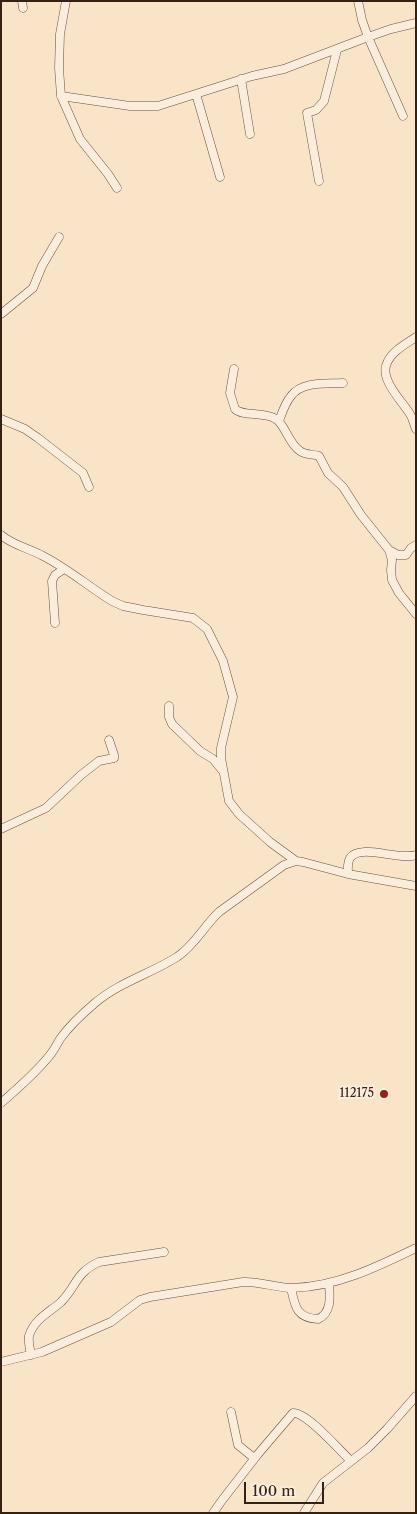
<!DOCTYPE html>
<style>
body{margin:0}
#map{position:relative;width:417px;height:1514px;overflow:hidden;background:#f9e4c8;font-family:"Libre Caslon Text",serif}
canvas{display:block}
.frame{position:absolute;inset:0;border:2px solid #352016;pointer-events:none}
.scale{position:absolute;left:244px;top:1482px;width:80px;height:22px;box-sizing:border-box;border:2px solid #352016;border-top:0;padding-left:6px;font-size:15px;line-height:18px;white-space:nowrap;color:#352016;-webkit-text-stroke:4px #fbeddb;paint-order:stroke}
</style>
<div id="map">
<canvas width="417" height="1514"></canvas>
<div class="frame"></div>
<div class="scale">100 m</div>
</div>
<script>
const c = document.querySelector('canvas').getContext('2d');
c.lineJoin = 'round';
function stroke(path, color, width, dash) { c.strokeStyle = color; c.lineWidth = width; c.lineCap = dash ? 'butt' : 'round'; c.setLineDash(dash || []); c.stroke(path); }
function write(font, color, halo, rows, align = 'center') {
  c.font = font + ' "Libre Caslon Text",serif'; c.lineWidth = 4; c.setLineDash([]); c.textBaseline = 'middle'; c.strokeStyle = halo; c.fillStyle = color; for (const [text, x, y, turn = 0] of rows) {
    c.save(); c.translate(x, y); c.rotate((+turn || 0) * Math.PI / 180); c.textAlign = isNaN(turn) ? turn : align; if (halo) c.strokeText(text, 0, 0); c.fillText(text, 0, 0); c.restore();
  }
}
const minor = new Path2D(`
 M22 1 23 8
 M66 1 60 34 59 68 61 96 80 139 108 174 117 188
 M358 1 362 20 368 37 391 29 416 23
 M241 79 250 134
 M196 94 220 177
 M61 96 130 106H158L252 76 284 69 368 37 403 116
 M319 181 307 113 316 110 324 101 337 50
 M1 314 33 288 42 266 59 237
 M416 337C406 344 392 351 387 363 379 379 402 401 410 414 413 419 414 424 416 429
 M234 369 230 393 235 409C243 417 263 411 276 419 286 426 288 443 300 451 305 455 313 454 319 456L328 473 343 487 361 515 389 550 392 560 391 570 392 580 399 593 416 614
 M1 419 25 429 38 438 83 473 89 487
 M279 421C282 413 285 403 291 396 302 381 326 384 343 383
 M1 535C14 546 29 548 43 556 67 568 89 587 112 601L123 606 143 610 193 618 207 629 223 661 233 697 221 748V758L229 801 239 814 270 842 296 861
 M389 550 398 555H406L411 548 416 545
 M55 623 52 581 55 575 64 569
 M169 706V717L172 724 200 751 213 759 222 770
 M1 829 46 808 81 775 99 761 114 758V755L109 740
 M348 874C348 869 347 863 350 858 359 843 400 861 416 855
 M1 1103C18 1088 36 1073 50 1055 54 1050 57 1044 60 1039 70 1025 82 1014 95 1003 120 982 150 974 177 957 195 945 204 926 219 912L284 865 296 861 303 862 348 874 416 886
 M291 1288C295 1306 296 1318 318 1319 332 1313 330 1296 329 1284
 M31 1355C30 1349 28 1342 29 1336 34 1319 50 1312 61 1302 77 1286 75 1273 99 1262L164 1252
 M1 1362 42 1352 111 1322 140 1300 150 1297 243 1282C259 1281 276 1288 292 1288 336 1287 377 1267 416 1248
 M231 1412 238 1445 254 1458
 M213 1513 223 1499 258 1454 293 1413C307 1412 340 1451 351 1461
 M304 1513 323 1483 368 1448 387 1429 416 1396`);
stroke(minor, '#665142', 9);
stroke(minor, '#fbeddb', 8);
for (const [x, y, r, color] of [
 [384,1094,5,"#8f2418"]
]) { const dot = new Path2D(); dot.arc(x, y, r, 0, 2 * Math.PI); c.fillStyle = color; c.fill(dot); stroke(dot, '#fbeddb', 2); }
write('12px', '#352016', '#fbeddb', [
 ["112175",374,1094]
], 'right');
</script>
